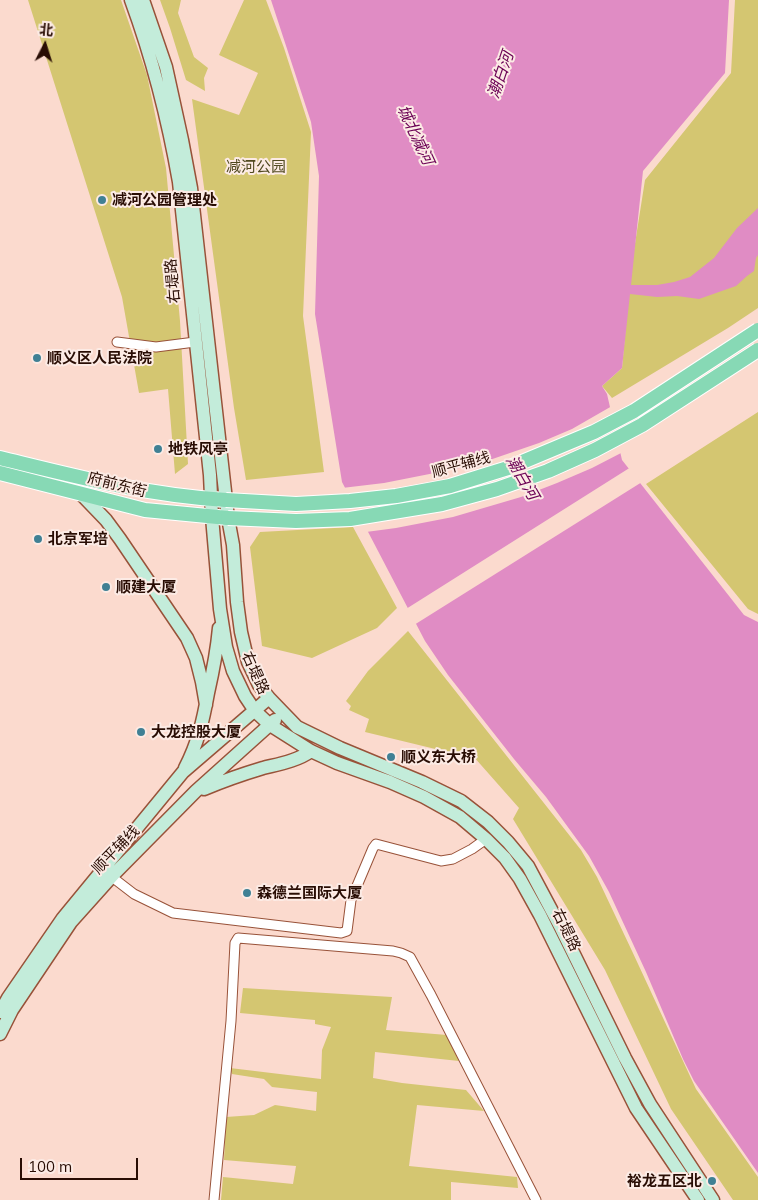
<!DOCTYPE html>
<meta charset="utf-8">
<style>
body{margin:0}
#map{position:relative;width:758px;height:1200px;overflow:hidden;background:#fbdace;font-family:Mulish,"Noto Sans SC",sans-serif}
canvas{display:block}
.north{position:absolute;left:20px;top:20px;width:50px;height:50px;-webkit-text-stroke:4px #fcebe5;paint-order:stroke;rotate:5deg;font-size:14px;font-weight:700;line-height:20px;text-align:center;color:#290d04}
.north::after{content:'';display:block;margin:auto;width:18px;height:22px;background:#290d04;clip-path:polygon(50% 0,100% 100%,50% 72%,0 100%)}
.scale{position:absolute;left:20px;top:1158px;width:118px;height:22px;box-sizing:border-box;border:2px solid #290d04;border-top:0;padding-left:6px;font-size:15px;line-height:18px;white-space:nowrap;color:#290d04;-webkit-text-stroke:4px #fcebe5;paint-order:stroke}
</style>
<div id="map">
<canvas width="758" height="1200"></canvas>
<div class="north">北</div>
<div class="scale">100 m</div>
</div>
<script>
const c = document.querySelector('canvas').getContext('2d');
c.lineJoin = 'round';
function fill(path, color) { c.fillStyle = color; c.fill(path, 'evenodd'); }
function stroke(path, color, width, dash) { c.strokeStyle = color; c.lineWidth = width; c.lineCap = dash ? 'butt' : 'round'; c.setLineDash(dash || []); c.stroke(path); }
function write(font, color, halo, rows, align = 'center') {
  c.font = font + ' Mulish,"Noto Sans SC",sans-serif'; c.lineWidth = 4; c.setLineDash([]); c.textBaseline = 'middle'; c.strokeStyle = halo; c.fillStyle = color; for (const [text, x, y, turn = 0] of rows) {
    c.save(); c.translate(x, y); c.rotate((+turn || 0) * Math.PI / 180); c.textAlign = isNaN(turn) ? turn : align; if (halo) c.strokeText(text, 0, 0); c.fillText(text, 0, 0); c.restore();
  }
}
fill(new Path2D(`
 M28 0H121L147 75 166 168 180 321 188 464 175 474 168 389 139 393 122 297Z
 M160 0H181L178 13 194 57 208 68 204 78 205 91 186 80 170 28Z
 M244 0H266L284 48 311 132 303 316 324 472 246 480 234 408 192 99 239 115 258 73 219 55Z
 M735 0H758V308L728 328 612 398 602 386 622 368 631 269 645 180 731 73Z
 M758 412V614L748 609 646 484Z
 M353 527 397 608 377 628 312 658 262 646 250 547 260 532Z
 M408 631 581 850 597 877 632 951 696 1089 758 1177V1200H733L671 1109 605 970 513 819 519 808 466 748 456 754 365 732 369 719 349 710 351 706 346 701 368 671Z
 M243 988 392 997 386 1030 447 1035 459 1061 375 1052 373 1078 402 1083 466 1090 484 1111 417 1105 409 1166 517 1177 518 1188 451 1182V1200H221L223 1177 293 1184 296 1166 224 1160 226 1117 254 1115 275 1105 316 1111 317 1092 272 1087 264 1079 232 1074 230 1068 321 1079 322 1050 331 1027 315 1024V1020L240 1013Z`), '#d4c671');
fill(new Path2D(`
 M271 0H729L725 73 643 171 631 285H657L674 282 690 277 714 258 737 228 758 208V255L756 258 754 271 747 276 736 286 699 299 677 296 657 297 630 294 622 368 602 386 607 394 622 460 744 615 758 622V1173L694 1081 683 1059 646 972 609 892 589 856 546 797 514 759 448 675 425 641 342 482 315 314 319 176 311 122Z`), '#e08cc4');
fill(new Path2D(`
 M612 406 623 452 592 468 557 483 521 497 453 517 396 528 366 532 342 488 384 483 475 465 539 443 572 429Z
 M631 467 642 482 414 625 406 609Z`), '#fbdace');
const street = new Path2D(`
 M117 342 156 347 195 342
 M108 874 134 894 173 913 341 933 347 931 351 900 373 848 376 844 441 861 453 859 472 849 486 839
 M214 1200 231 1021 235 943 238 938 393 951 401 953 410 957 431 995 536 1200`);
const secondary = new Path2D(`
 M131 0C153 60 168 119 179 182L210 475 212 517 220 609 226 647 233 671 245 696 255 711 270 725 311 751 337 763 390 782 424 797 460 817 486 839 505 858 520 879 540 915 636 1108 698 1200
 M143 0 166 67 182 140 191 188 228 518 233 545 237 602 241 632 248 662 259 685 269 698 297 727 340 748 422 782 461 801 488 822 508 842 528 866 561 928 625 1058 650 1104 713 1200
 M81 494 106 520 120 539 187 638 196 658 202 682 206 705
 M185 768C198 743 203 721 208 693 213 671 217 650 219 628
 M204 789C223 781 243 774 263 768 279 764 297 761 311 751
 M0 1012 8 998 63 918 183 772 269 698
 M0 1034 12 1010 71 922 114 874 196 791 275 720`);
const primary = new Path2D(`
 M0 458C74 476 149 496 226 500
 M0 473 145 510 228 518`);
stroke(street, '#985239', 11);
stroke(secondary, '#985239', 15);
stroke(primary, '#fff', 16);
stroke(street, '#fff', 9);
stroke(secondary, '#c3ecda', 12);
stroke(primary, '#87d9b5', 14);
const primaryBridge = new Path2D(`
 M226 500 296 504 350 501 396 496 450 486 508 468 594 432 634 411 758 330
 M228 518 296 521 350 519 442 504 497 489 548 471 595 450 642 425 758 350`);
stroke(primaryBridge, '#fff', 16, []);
stroke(primaryBridge, '#87d9b5', 14);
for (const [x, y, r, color] of [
 [102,200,5,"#408094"],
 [37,358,5,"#408094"],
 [158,449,5,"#408094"],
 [38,539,5,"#408094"],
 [106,587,5,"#408094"],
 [141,732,5,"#408094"],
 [391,757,5,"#408094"],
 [247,893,5,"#408094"],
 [712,1181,5,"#408094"]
]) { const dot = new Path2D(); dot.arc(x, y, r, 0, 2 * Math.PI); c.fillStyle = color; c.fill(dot); stroke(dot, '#fcebe5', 2); }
write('15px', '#50491f', '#fcebe5', [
 ["减河公园",256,167]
]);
write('bold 15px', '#290d04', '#fcebe5', [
 ["减河公园管理处",112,200],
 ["顺义区人民法院",47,358],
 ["地铁风亭",168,449],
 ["北京军培",48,539],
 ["顺建大厦",116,587],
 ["大龙控股大厦",151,732],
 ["顺义东大桥",401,757],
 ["森德兰国际大厦",257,893],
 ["裕龙五区北",702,1181,"right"]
], 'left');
write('15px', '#290d04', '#fcebe5', [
 ["右堤路",173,281,-95],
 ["顺平辅线",461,465,-15],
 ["府前东街",117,485,14],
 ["右堤路",255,673,66],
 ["顺平辅线",116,850,-46],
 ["右堤路",566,930,64]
]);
write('italic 16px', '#6b0155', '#fcebe5', [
 ["潮白河",501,75,-71],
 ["城北减河",415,135,65],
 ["潮白河",522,478,60]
]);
</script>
